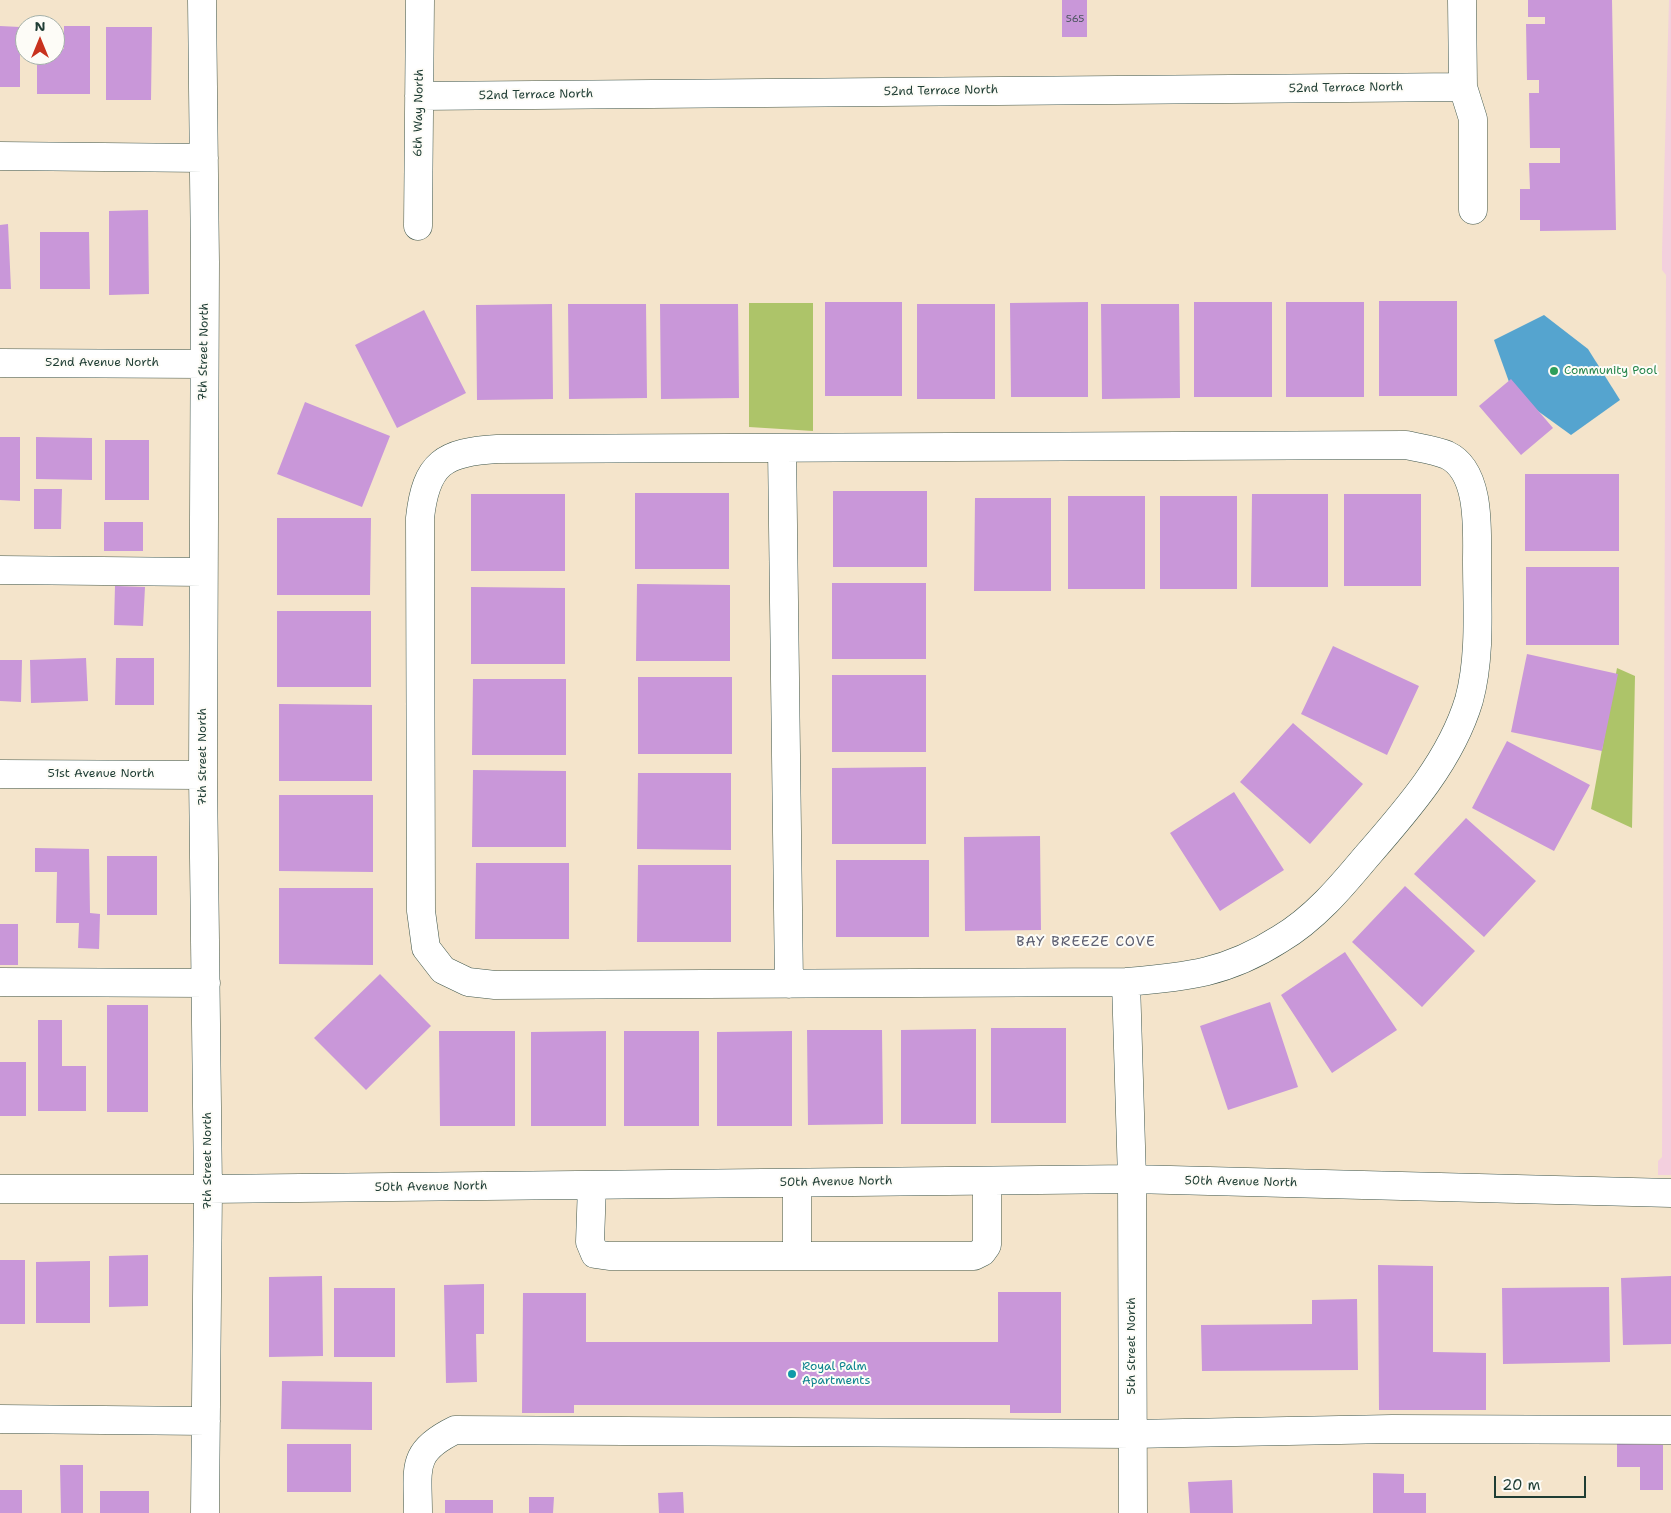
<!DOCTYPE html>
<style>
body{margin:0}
#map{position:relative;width:1671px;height:1513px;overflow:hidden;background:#f4e4cb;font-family:"Shantell Sans",sans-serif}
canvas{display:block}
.north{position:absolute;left:15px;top:15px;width:50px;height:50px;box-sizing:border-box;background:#fdfcf7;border:1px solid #a4b0a9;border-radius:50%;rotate:0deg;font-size:14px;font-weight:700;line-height:20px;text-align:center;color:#1f3d34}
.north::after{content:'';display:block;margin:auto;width:18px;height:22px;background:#c8321e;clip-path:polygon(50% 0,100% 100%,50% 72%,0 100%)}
.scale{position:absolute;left:1494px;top:1476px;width:92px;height:22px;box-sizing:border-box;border:2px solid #1f3d34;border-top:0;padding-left:6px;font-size:15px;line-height:18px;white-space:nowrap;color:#1f3d34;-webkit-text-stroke:4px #fdfcf7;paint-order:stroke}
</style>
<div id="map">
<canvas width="1671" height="1513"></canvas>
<div class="north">N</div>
<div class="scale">20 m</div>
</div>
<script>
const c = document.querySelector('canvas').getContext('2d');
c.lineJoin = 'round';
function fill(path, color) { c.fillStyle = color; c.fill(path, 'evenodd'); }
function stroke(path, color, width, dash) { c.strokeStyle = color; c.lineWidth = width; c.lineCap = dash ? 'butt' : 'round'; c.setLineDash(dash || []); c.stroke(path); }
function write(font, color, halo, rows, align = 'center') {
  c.font = font + ' "Shantell Sans",sans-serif'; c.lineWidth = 4; c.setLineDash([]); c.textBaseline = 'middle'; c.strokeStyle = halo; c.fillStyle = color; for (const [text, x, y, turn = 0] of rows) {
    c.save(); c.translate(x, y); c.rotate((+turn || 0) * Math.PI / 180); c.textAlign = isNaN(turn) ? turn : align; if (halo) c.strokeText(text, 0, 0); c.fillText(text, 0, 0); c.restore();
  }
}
fill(new Path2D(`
 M1669 0H1671V1175H1658V1161L1662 1157 1666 275 1662 270V253Z`), '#f3cfde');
fill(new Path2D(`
 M749 303H813V431L749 427Z
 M1617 668 1635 676 1632 828 1591 809Z`), '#adc469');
fill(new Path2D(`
 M1544 315 1588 349 1620 400 1571 435 1513 393 1494 340Z`), '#55a4cf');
fill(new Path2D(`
 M1062 0H1087V37H1062Z
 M1528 0H1612L1616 230 1540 231V220H1520V189H1530L1529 163H1560V148H1530L1529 93H1539V80H1527L1526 24H1545V17H1528Z
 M0 26 20 27V87H0Z
 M64 26H90V94H37V55H55V49H64Z
 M106 27H152L151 100H106Z
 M148 210 149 294 109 295V211Z
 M8 224 11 289H0V225Z
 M40 232H89L90 289H40Z
 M1379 301H1457V396H1379Z
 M825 302H902V396H825Z
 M1088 302V397H1011L1010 303Z
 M1194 302H1272V397H1194Z
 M1286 302H1364V397H1286Z
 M552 304 553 399 477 400 476 305Z
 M568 304H646L647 398 569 399Z
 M660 304H738L739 398 661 399Z
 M917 304H995V399H917Z
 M1101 304H1179L1180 398 1102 399Z
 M424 310 466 393 397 428 355 345Z
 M1511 379 1553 428 1521 455 1479 406Z
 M305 402 390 436 362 507 277 474Z
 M0 437H20V501L0 500Z
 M36 437 92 438V480L36 479Z
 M105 440H149V500H105Z
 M1525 474H1619V551H1525Z
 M34 489H62L61 529H34Z
 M833 491H927V567H833Z
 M635 493H729V569H635Z
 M471 494H565V571H471Z
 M1252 494H1328V587H1251Z
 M1344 494H1421V586H1344Z
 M1068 496H1145V589H1068Z
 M1160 496H1237V589H1160Z
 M975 498H1051V591H974Z
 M277 518H371L370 595H277Z
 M104 522H143V551H104Z
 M1526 567H1619V645H1526Z
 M832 583H926V659H832Z
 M637 584 730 585V661H636Z
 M115 586 145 587 143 626 114 625Z
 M471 587 565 588V664H471Z
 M277 611H371V687H277Z
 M1333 646 1419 686 1387 755 1301 714Z
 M1527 654 1618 674 1602 751 1511 732Z
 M86 658 88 701 31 703 30 660Z
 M116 658H154V705H115Z
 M0 660H22L21 702 0 701Z
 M832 675H926V752H832Z
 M638 677H732V754H638Z
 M473 679H566V755H472Z
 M279 704 372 705V781H279Z
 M1293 723 1363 784 1310 844 1240 782Z
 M1507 741 1590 785 1554 851 1472 808Z
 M926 767V844H832V768Z
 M473 770 566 771V847H472Z
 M638 773H731V850L637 849Z
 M1234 792 1284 870 1220 911 1170 833Z
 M279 795H373V872L279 871Z
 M1466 818 1536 881 1484 937 1414 874Z
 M1040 836 1041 930 965 931 964 837Z
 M35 848 89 849 90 913 100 914 99 949 78 948 79 923H56L57 872H35Z
 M107 856H157V915H107Z
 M836 860H929V937H836Z
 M476 863H569V939H475Z
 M638 865H731V942H637Z
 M1405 886 1475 951 1422 1007 1352 942Z
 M279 888H373V965L279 964Z
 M0 924H18V965H0Z
 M1345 952 1397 1030 1332 1073 1281 995Z
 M380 974 431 1026 366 1090 314 1038Z
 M1270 1002 1298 1087 1228 1110 1200 1026Z
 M107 1005H148V1112H107Z
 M38 1020H62V1066H86V1111H38Z
 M991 1028H1066V1123H991Z
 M976 1029V1124H901V1030Z
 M807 1030H882L883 1124 808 1125Z
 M439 1031H515V1126H440Z
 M606 1031V1126H531V1032Z
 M624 1031H699V1126H624Z
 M792 1031V1126H717V1032Z
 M0 1062H26V1116H0Z
 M148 1255V1306L109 1307V1256Z
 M0 1260H25V1324H0Z
 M90 1261V1323H36V1262Z
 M1378 1265 1433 1266V1352L1486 1353V1410H1379Z
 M322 1276 323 1356 269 1357V1277Z
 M1671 1276V1344L1623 1345 1621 1278Z
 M484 1284V1334H476L477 1382 446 1383 444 1285Z
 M1609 1287 1610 1362 1503 1364 1502 1288Z
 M334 1288H395V1357H334Z
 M998 1292H1061V1413H1010V1405H574V1413H522L523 1293H586V1342H998Z
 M1357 1299 1358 1370 1202 1371 1201 1325 1312 1324V1300Z
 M282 1381 372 1382V1430L281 1429Z
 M287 1444H351V1492H287Z
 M1617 1444 1663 1445V1490H1640V1467H1617Z
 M60 1465H83V1513H61Z
 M1373 1473 1404 1474V1493H1426V1513H1373Z
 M1232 1480 1233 1513H1190L1188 1482Z
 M0 1490H22V1513H0Z
 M100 1491H149V1513H100Z
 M683 1492 684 1513H659L658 1493Z
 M529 1497H554L553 1513H529Z
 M445 1500H493V1513H445Z`), '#c997d9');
const minor = new Path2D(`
 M202 0 205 262 203 775 208 1189 205 1513
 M1462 0 1463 87 1473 119V210
 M419 96 1463 87
 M0 156 204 158
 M418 226 420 0
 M0 363 204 364
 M1406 445C1419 448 1435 450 1447 455 1481 471 1477 530 1477 561 1477 606 1481 656 1469 700 1451 760 1407 810 1366 857 1341 887 1314 919 1280 939 1227 973 1187 977 1126 982L495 985 468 982 443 970 426 948 421 911 420 518C426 463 444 452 497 449Z
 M782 449 789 984
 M0 570 203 572
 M0 774 203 775
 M0 982 206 983
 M1126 982 1132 1179 1133 1513
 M797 1183V1256
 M592 1185 590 1242 595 1254 609 1256H974L982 1252 987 1245V1181
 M0 1189H208L1132 1179 1671 1193
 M0 1419 206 1421
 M418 1513C418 1468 410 1452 455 1430L1132 1434 1392 1429 1671 1430`);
stroke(minor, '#3f564b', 29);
stroke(minor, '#fff', 28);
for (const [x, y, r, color] of [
 [1554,371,5,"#2e9e5b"],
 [792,1374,5,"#0f9aa8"]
]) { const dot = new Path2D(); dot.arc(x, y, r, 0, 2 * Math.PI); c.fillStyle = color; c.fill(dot); stroke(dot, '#fdfcf7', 2); }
write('10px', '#4a545d', null, [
 ["565",1075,19]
]);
write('12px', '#1f3d34', '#fdfcf7', [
 ["52nd Terrace North",1346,88,-1],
 ["52nd Terrace North",941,91,-1],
 ["52nd Terrace North",536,95,-1],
 ["6th Way North",419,113,-89],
 ["7th Street North",204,352,-89],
 ["52nd Avenue North",102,363],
 ["7th Street North",203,757,-90],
 ["51st Avenue North",101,774],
 ["7th Street North",208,1161,-90],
 ["50th Avenue North",836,1182,-1],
 ["50th Avenue North",1241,1182,1],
 ["50th Avenue North",431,1187,-1],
 ["5th Street North",1132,1346,-90]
]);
write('12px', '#27864d', '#fdfcf7', [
 ["Community Pool",1564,371]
], 'left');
write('12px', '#0d838f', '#fdfcf7', [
 ["Royal Palm",802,1367],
 ["Apartments",802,1381]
], 'left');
c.letterSpacing = '1px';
write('14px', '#5a5c6e', '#fdfcf7', [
 ["BAY BREEZE COVE",1086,942]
]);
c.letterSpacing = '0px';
</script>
